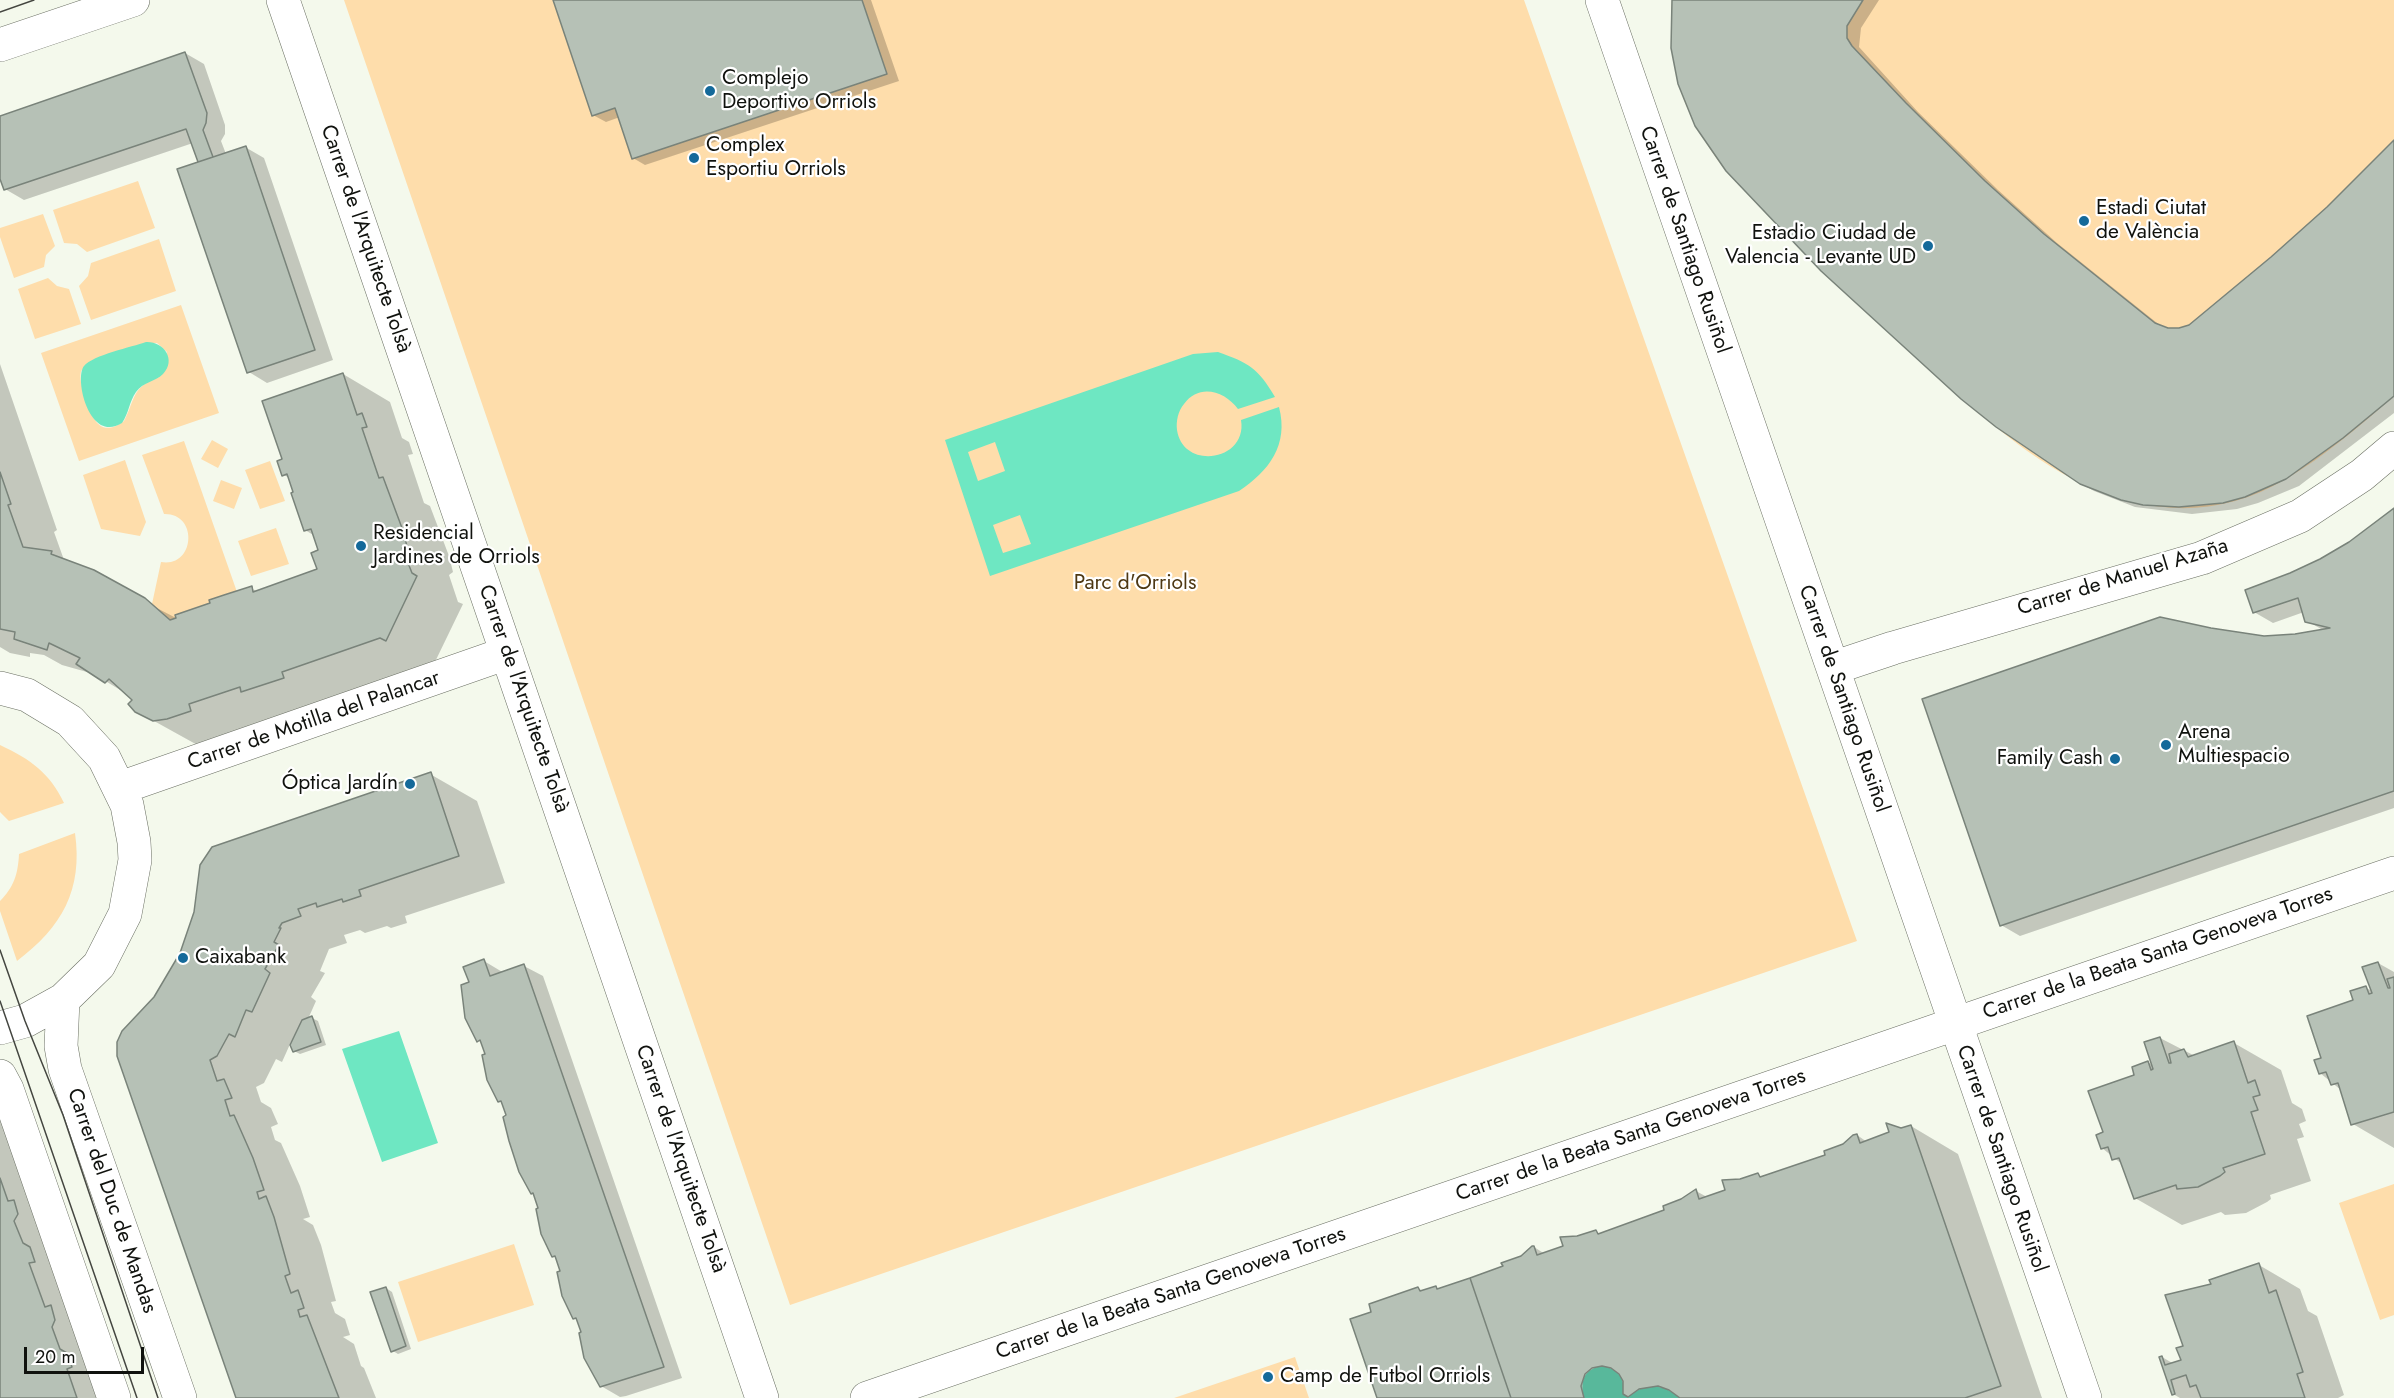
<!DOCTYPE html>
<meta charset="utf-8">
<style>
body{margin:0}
#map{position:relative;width:2394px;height:1398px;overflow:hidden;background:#f4f9ec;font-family:Jost,sans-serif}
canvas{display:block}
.scale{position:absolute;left:24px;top:1347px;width:120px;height:27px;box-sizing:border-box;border:3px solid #10120e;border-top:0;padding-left:8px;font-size:18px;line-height:21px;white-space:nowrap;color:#10120e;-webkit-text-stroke:4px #fff;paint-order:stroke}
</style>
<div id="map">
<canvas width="2394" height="1398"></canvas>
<div class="scale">20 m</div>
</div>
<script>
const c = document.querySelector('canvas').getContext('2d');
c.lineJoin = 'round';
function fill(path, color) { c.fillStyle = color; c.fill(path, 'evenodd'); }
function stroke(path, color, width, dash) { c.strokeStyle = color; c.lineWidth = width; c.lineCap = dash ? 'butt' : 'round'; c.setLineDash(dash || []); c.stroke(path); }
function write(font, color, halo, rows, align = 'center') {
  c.font = font + ' Jost,sans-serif'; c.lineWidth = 4.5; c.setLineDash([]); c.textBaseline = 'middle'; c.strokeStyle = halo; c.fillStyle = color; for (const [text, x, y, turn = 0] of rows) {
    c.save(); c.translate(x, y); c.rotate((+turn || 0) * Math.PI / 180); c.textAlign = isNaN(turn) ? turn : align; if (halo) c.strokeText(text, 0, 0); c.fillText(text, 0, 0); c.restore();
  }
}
fill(new Path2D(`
 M344 0H1524L1857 941 790 1305Z
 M1672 0H2394V396C2361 425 2325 456 2286 479 2183 540 2080 497 1996 427 1972 406 1950 383 1927 361 1860 298 1793 234 1726 171 1683 114 1667 72 1672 0Z
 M138 181 155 228 87 252 77 244 64 243 53 210Z
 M43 214 55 246 46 255 44 267 14 278 0 237V228Z
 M159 239 176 291 91 320 79 286 88 276 91 263Z
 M48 278 57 286 69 289 81 324 35 339 18 289Z
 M181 305 219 413 79 461 41 353ZM146 343H157L167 352 159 377C132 386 135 400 124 421 100 439 92 418 86 399 83 389 79 381 81 371L91 361Z
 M212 440 228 449 218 468 201 459Z
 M184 441 237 592 210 600V603L175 615 176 618 170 620 152 604 161 562C195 568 199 513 164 514L142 455Z
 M125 460 146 522 140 536 101 529 83 475Z
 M270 461 285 501 260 509 245 470Z
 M221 480 242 488 234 509 213 501Z
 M276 528 289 564 251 576 238 541Z
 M0 745C30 759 50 773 64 803L9 821 0 812Z
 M75 833C83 890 62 927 17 961L0 911V901C14 887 18 874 19 854Z
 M2394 1184V1315L2380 1320 2339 1203Z
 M514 1244 534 1305 418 1342 398 1282Z
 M1295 1357 1309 1398H1174Z`), '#feddab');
fill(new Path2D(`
 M146 342C163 341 177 359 163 374 155 382 143 382 136 392 129 402 129 413 122 423 89 444 74 378 84 366 93 355 132 347 146 342Z
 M1218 352C1249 363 1258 368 1275 397L1238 409C1225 391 1199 383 1184 404 1178 411 1176 421 1177 430 1183 471 1248 461 1241 420L1279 407C1289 445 1269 471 1239 491L990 576 945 440 1193 354ZM995 442 1005 471 978 481 968 452ZM1020 515 1031 544 1003 553 993 525Z
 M399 1031 438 1143 382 1162 342 1049Z
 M1602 1366C1617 1368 1626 1378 1623 1394L1628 1397C1644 1383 1663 1383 1680 1398H1584C1580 1382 1583 1369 1602 1366Z`), '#6ee7c2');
fill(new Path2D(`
 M555 0H871L899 81 645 165 633 158 620 117 606 122 593 115Z
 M1675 0H1879L1861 28 1859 47 1918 112 1998 190 2057 243 2162 327 2168 330 2187 328 2272 259 2328 208 2394 142V413L2299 486 2258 503 2237 509 2192 514 2135 507 2094 491 2080 483Z
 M185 53 204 64 225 125V134L221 141 226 154 245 147 264 158 333 360 267 383 249 372 200 163 193 143 24 200 5 189 0 174V118Z
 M0 364 57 530 54 532 64 560 178 619 251 588 258 592 319 570 320 551 315 536 305 530 291 479 284 475V460L343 374 390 402 402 438 409 442 413 454 408 455 424 503 430 506 449 556 453 572 449 575 458 602 463 604 433 666 201 747 136 711 134 700 130 696 94 674 62 665 44 655 30 653V657L10 653 0 647Z
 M2394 510V808L2020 936 2001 925 2323 630 2307 621 2304 612 2273 623 2254 612 2290 575 2321 560 2349 543Z
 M430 774 477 801 505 883 405 916 407 923 391 928 387 926 365 933 360 930 344 935 347 943 329 949 320 971 325 973 311 997 316 1001 308 1019 312 1018 318 1021 326 1045 300 1054 294 1051 291 1042 282 1062 276 1059 264 1083 256 1087 261 1102 271 1108 278 1124 271 1127 275 1140 281 1143 300 1186 310 1217 303 1219 313 1225 321 1245 336 1301 331 1302 335 1313 345 1319 350 1335 343 1337 354 1344 361 1366 364 1368 376 1398H238L119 1055Z
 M484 961 504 973 524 966 543 976 682 1378 626 1396 620 1397 601 1386 578 1320 575 1318 557 1258 553 1256 535 1195 532 1193 503 1103 499 1101 482 1043 478 1040 471 983Z
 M2378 963 2394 972V1148L2353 1124 2341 1090 2320 1073 2323 1059 2355 1001 2366 988 2373 991Z
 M2160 1038 2195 1056 2234 1043 2281 1070 2292 1103 2302 1109 2306 1121 2299 1124 2304 1137 2297 1139 2311 1181 2270 1195 2271 1199 2267 1202 2246 1213 2225 1215 2221 1212 2182 1225 2135 1198 2123 1165 2102 1148 2105 1133 2136 1076 2148 1062 2154 1066Z
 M0 1106 110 1398H0Z
 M1911 1126 1958 1154 2042 1398H1379L1373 1313 1418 1288 1424 1292 1436 1288 1439 1290 1505 1267 1534 1247 1545 1254 1565 1247 1577 1238 1596 1232 1601 1234 1666 1211 1696 1191 1707 1197 1727 1191 1740 1181 1758 1175 1763 1178 1827 1156 1857 1135 1867 1142Z
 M2259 1265 2300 1289 2308 1311 2317 1316 2344 1395 2338 1398H2180L2173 1394 2162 1357 2174 1364 2183 1361 2185 1347 2213 1285Z
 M386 1288 392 1292 411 1349 398 1354 393 1351Z`), '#0003');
const building = new Path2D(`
 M553 0H862L887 74 632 159 615 108 592 116Z
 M1672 0H1863L1847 26V38L1852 46 1906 103 1985 181 2044 234 2155 323 2168 328H2179L2189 325 2271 257 2327 207 2394 140V396L2343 438 2286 479 2245 497 2223 503 2179 507 2143 505 2121 500 2080 484 1996 427 1961 399 1821 271 1726 171 1695 126 1678 84 1671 48Z
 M185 52 207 113 206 123 203 130 213 157 198 162 186 129 4 190 0 179V116Z
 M246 146 315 350 247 373 177 169Z
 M343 373 357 415 362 413 367 427 362 428 379 478 383 477 402 528 407 546 402 548 412 573 417 576 386 641 380 638 285 671 282 672 284 678 241 692 240 687 189 704 191 711 167 719 153 721 135 712 128 704 132 700 109 679 105 683 76 664 80 658 49 643 47 650 14 639 15 632 0 629V472L11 504 8 505 23 547 52 551 51 554 94 570 145 598 170 620 176 618 175 615 210 603 209 600 224 595 252 586 253 592 317 569 311 553 318 550 311 529 304 531 291 493 293 492 287 474 282 476 277 461 282 459 262 401Z
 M2394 508V791L2000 926 1922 699 2160 617 2211 628 2264 636 2295 634 2330 628 2305 622 2298 598 2253 613 2245 590 2290 573 2320 559 2349 542Z
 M431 772 459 856 359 890 361 896 343 902 342 899 317 907 316 903 298 909 301 916 282 923 279 928H281L274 942 279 945 265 969 270 973 252 1012 246 1010 235 1037 229 1034 217 1056 210 1060 217 1081 224 1079 232 1098 225 1100 230 1116 234 1115 253 1158 264 1190 257 1192 259 1199 266 1196 274 1217 290 1274 285 1276 291 1293 298 1290 304 1308 298 1310 300 1317 307 1315 339 1398H236L117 1056V1042L122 1031 154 997 180 953 194 912 200 865 212 847Z
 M484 959 490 976 524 964 664 1367 600 1387 584 1358 579 1333 581 1332 576 1318 573 1319 562 1296 557 1272 560 1271 555 1256 552 1257 541 1234 536 1209 538 1208 533 1193 531 1194 519 1172 509 1141 503 1117 506 1115 501 1101 498 1102 487 1080 482 1055 485 1054 480 1040 477 1042 465 1018 461 985 469 982 463 967Z
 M2378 962 2388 988H2390L2387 979 2394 977V1112L2351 1125 2338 1083 2331 1085 2326 1072 2319 1074 2314 1060 2321 1058 2307 1016 2353 1000 2350 991 2366 986 2369 994 2372 993 2362 967Z
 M312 1016 321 1042 293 1052 290 1045 302 1020Z
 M2160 1037 2169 1063H2171L2169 1054 2184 1049 2188 1057 2234 1041 2248 1083 2255 1080 2260 1095 2253 1097 2258 1110 2251 1112 2265 1154 2223 1168 2225 1172 2220 1176 2198 1187 2177 1189 2176 1185 2134 1199 2119 1158 2112 1160 2108 1147 2101 1149 2096 1135 2103 1132 2088 1091 2134 1075 2132 1067 2148 1061 2151 1070 2153 1069 2144 1042Z
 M1886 1123 1901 1128 1911 1125 2001 1386 1965 1398H1680L1669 1390 1658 1386 1639 1389 1628 1397 1623 1394V1381L1619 1374 1611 1368 1602 1366 1592 1368 1585 1374 1581 1386 1584 1398H1511L1470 1278 1503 1266 1501 1263 1521 1256 1532 1246H1534L1537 1255 1563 1246 1560 1237 1577 1236 1596 1230 1598 1234 1664 1210 1663 1206 1681 1199 1696 1189 1699 1199 1725 1190 1722 1180 1740 1179 1758 1173 1760 1177 1825 1155 1824 1151 1843 1144 1853 1135 1857 1134 1860 1143 1889 1132Z
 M0 1178 8 1201 14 1200 18 1214 14 1221 23 1243 30 1247 35 1262 29 1263 45 1307 51 1305 55 1320 52 1327 60 1349 67 1353 72 1367 67 1369 77 1398H0Z
 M2259 1263 2269 1293 2276 1290 2303 1372 2297 1374 2305 1398H2201L2196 1385 2190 1387 2186 1375 2171 1380 2175 1394 2172 1395 2159 1357 2162 1356 2165 1365 2181 1360 2176 1348 2183 1346 2165 1295 2211 1284 2209 1280Z
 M1470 1278 1511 1398H1377L1350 1319 1371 1312 1369 1304 1418 1287 1420 1291 1436 1286 1437 1289Z
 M386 1287 406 1346 391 1352 370 1292Z`);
fill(building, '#b6c1b6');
stroke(building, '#79837a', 1.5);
const minor = new Path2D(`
 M283 0 762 1398
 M1602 0 2085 1398
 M0 45 133 0
 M1833 668 1893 648 2202 558 2300 516 2362 475 2394 448
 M0 688 27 695 70 721 104 758 127 805 134 842 135 860 125 914 99 965 63 1000 25 1021 0 1028
 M120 788 507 653
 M63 1000 61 1046 65 1069 180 1398
 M0 1076 7 1089 114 1398
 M867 1398 2394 873`);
stroke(minor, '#6a6f63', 34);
stroke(minor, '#fff', 33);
stroke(new Path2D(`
 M0 12 34 0
 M0 950 25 1021 63 1115 158 1398
 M0 1001 137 1398`), '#444640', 1.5);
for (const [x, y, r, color] of [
 [710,91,6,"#14699a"],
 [694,158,6,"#14699a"],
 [2084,221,6,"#14699a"],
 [1928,246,6,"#14699a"],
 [361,546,6,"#14699a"],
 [2166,745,6,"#14699a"],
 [2115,759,6,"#14699a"],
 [410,784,6,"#14699a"],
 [183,958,6,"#14699a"],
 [1268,1377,6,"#14699a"]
]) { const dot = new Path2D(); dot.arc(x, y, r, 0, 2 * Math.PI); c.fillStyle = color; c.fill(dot); stroke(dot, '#fff', 2); }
write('21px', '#10120e', '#fff', [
 ["Complejo",722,79],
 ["Deportivo Orriols",722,103],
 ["Complex",706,146],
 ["Esportiu Orriols",706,170],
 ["Estadi Ciutat",2096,209],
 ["de València",2096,233],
 ["Estadio Ciudad de",1916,234,"right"],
 ["Valencia - Levante UD",1916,258,"right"],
 ["Residencial",373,534],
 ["Jardines de Orriols",373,558],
 ["Arena",2178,733],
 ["Multiespacio",2178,757],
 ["Family Cash",2103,759,"right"],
 ["Óptica Jardín",398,784,"right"],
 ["Caixabank",195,958],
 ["Camp de Futbol Orriols",1280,1377]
], 'left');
write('21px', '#10120e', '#fff', [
 ["Carrer de l'Arquitecte Tolsà",365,239,71],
 ["Carrer de Santiago Rusiñol",1684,240,71],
 ["Carrer de Manuel Azaña",2123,578,-17],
 ["Carrer de l'Arquitecte Tolsà",523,699,71],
 ["Carrer de Santiago Rusiñol",1843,699,71],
 ["Carrer de Motilla del Palancar",314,721,-19],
 ["Carrer de la Beata Santa Genoveva Torres",2158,954,-19],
 ["Carrer de la Beata Santa Genoveva Torres",1631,1136,-19],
 ["Carrer de l'Arquitecte Tolsà",680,1159,71],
 ["Carrer de Santiago Rusiñol",2001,1159,71],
 ["Carrer del Duc de Mandas",111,1201,71],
 ["Carrer de la Beata Santa Genoveva Torres",1171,1294,-19]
]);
write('21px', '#4e3813', '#fff', [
 ["Parc d'Orriols",1135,584]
]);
</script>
